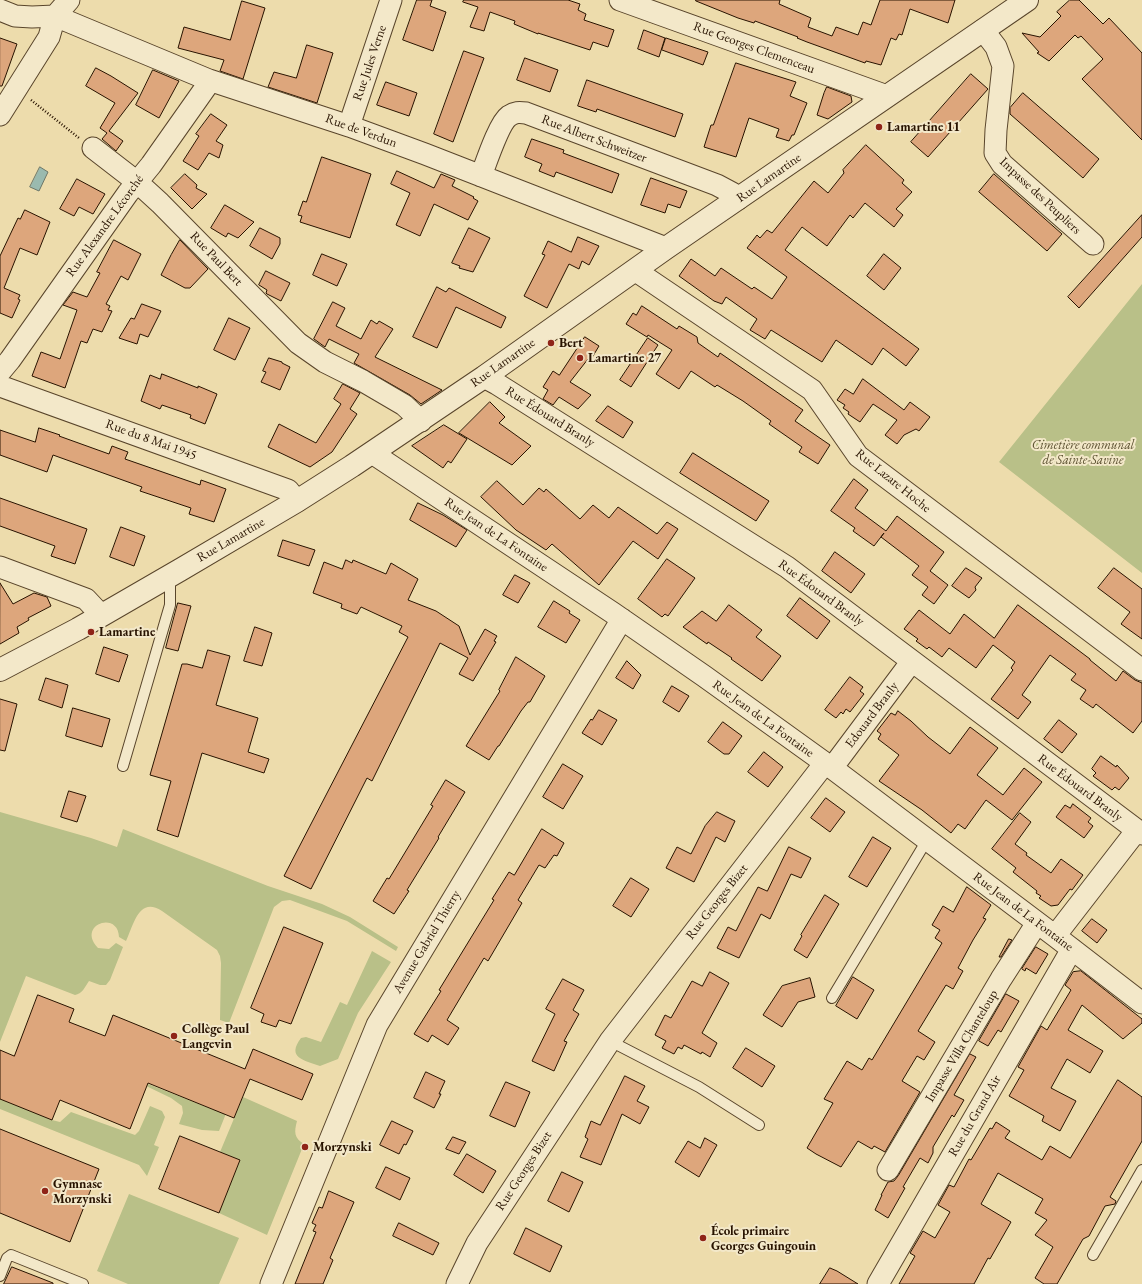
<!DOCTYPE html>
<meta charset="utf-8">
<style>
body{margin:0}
canvas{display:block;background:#eddcac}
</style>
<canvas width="1142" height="1284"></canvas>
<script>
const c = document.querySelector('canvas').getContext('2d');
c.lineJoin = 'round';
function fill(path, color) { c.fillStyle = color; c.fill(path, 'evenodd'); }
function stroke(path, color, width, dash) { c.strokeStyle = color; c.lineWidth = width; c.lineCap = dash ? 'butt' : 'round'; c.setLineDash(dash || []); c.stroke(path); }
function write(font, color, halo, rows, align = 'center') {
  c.font = font + ' "EB Garamond",serif'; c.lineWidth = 4; c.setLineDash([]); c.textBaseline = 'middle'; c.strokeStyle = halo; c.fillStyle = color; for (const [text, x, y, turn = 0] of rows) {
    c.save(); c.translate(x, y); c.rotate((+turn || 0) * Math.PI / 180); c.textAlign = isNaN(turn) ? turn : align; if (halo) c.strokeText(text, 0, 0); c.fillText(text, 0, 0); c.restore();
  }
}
fill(new Path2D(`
 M1142 284V573L999 462Z
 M0 812 91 838 117 847 123 829 268 886 322 904 350 917 398 947 396 951 347 921 290 900 282 901 274 907 229 1023 220 1020 221 963 220 956 217 950 162 911C139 896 134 924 126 941L119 937C118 910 76 925 98 948L109 949 116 943 123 947 110 980 106 985H100L89 981C85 987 82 994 75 995L26 976 0 1042Z
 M372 951 391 962 358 1013 338 1059 320 1066C304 1060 286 1058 301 1038L306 1037 321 1042 340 1002 347 1005Z
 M143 1082 214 1110 233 1096 219 1131 202 1130 179 1124 183 1113 182 1106 171 1098 142 1084Z
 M243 1097 297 1121C294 1132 294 1138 304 1144L267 1235 219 1213 240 1160 220 1152Z
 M0 1099 52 1120 60 1122 71 1112 135 1135 139 1131 150 1106 162 1111 165 1117 154 1145 159 1147 147 1176 139 1165 0 1109Z
 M129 1194 239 1238 219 1284H128L97 1271Z`), '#b9c088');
const water = new Path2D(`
 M40 167 48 172 39 191 30 187Z`);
fill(water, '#9abaaf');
stroke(water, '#6c7769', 1);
const building = new Path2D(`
 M417 0H432L430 6 446 12 433 51 403 40Z
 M464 0H568L580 4 578 10 586 14 584 20 614 30 608 47 593 42 590 50 538 33V34L514 24 515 21 490 12 484 31 470 27 478 7 463 2Z
 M696 0H780L779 4 811 18 808 27 832 36 836 27 858 35 863 22 871 25 880 0H955L948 23 910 9 902 35 899 34 896 40 891 38 881 65 866 61 865 63 807 42 797 38 798 37 755 21 754 23 738 18 696 1Z
 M1070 0H1079L1103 24 1109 18 1142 53V140L1082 79 1103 59 1081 36 1078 38 1075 35 1049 61 1037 53 1039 52 1022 33 1040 37 1061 16 1057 12Z
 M242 1 265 8 243 79 220 71 224 60 178 48 184 27 230 40Z
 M644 30 665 38 659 57 638 49Z
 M0 38 17 44 2 86H0Z
 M666 38 708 52 703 65 662 50Z
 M307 45 333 53 317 103 268 87 274 72 296 78Z
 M464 51 484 58 453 142 434 134Z
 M525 58 558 70 550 92 517 80Z
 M736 63 796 82 790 96 807 103 794 135H792L789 141 776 137 779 129 749 118 736 157 704 147 711 125H713Z
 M96 68 111 76 138 93 109 131 123 141 116 151 102 139 107 133 100 128 115 103 86 86Z
 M153 70 179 81 159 118 136 105Z
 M971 74 988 89 928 157 911 142Z
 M587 80 683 114 675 137 597 109 596 112 578 106Z
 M386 82 417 93 409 116 377 105Z
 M827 87 851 96 852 102 828 119 817 115 824 93Z
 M1023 93 1099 159 1083 178 1010 114V108Z
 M211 114 227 125 216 141 223 145 219 158 209 153 198 170 183 161 199 136 196 134Z
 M532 139 564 150 563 153 619 174 612 193 556 172 554 177 539 171 542 164 525 157Z
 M866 145 904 180 902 183 912 192 896 209 903 215 894 227 865 203 853 218 850 215 827 246 802 227 785 250 919 349 906 366 883 348 872 365 836 340 822 362 771 330 765 339 750 330 757 319 726 297 722 304 714 301 679 276 691 259 715 276 721 268 752 289 754 287 772 299 787 277 747 248 757 235 760 238 767 230 772 233 814 181 828 193 844 173 843 170Z
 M322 157 371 174 350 238 300 222 302 216 298 215 303 201 306 202Z
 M397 171 434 188 441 174 455 180 452 186 474 197 473 198 478 201 468 220 434 204 420 236 396 225 410 193 391 184Z
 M185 174 197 185 196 188 207 194 192 209 171 188Z
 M994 174 1062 234 1047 251 979 192Z
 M651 178 687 191 680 208 668 204 665 213 641 205Z
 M77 179 105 194 93 214 79 207 74 216 60 209Z
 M225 205 254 222 238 238 228 233 226 237 211 228Z
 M25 210 50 222 37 255 20 248 4 288 20 295 18 299 20 300 12 318 0 313V256L18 218 20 219Z
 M1142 215V237L1079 308 1068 297Z
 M260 228 280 238V244L272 259 250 246Z
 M469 228 490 238 473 272 459 268 460 266 452 263Z
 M578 237 599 246 589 265 582 261 579 269 569 264 547 308 524 296 545 255 542 254 548 241 571 252Z
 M114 240 141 254 128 280 121 276 106 304 110 306 108 310 112 311 102 332 93 329 87 343 81 341 65 388 32 376 41 352 60 359 77 310 63 305 73 292 87 297 100 273 97 272Z
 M180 240 208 269 190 288H185L161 275 171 255Z
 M322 254 347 264 337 286 313 275Z
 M884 254 901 268 884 290 867 276Z
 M266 271 290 283 281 301 267 294 266 293 267 290 259 285Z
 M437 287 446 292 449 288 506 317 501 328 456 307 437 348 413 337Z
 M333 302 345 308 336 326 361 339 371 320 377 324 379 321 393 329 375 357 442 390 421 404 410 395 354 363 359 354 329 339 325 347 314 339Z
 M142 304 161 311 148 337 140 334 137 344 119 338 131 318 134 319Z
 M642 306 677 329 679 326 697 337 698 343 718 357 720 353 803 410 795 421 830 445 818 464 799 452 802 447 769 424 771 421 743 401 717 385 715 387 691 371 679 389 656 374 672 350 648 335 647 337 626 324 633 313 636 315Z
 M229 318 250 328 235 360 214 350Z
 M585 337 599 346 590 361 588 359 570 382 591 395 578 409 559 397 553 405 543 399 548 390 543 387 553 371 559 375Z
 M648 338 658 345 631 387 620 380Z
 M269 358 282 362V363L290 367 280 390 261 382 266 372 263 371Z
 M162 374 198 388V386L217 394 205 424 190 418 191 415 162 405 160 409 141 401 150 375 160 379Z
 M863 379 904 410 910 402 930 417 919 431 916 429 904 435 897 444 885 435 897 420 873 404 860 422 848 414 849 412 843 408 845 405 837 400 845 389 853 394Z
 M343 384 360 393 350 409 357 414 332 452 310 467 268 447 279 424 316 443 341 404 334 399Z
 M490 402 505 417 499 423 531 446 512 465 459 433Z
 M608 406 633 422 623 438 596 421Z
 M444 425 467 439 451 463 448 461 443 468 412 446Z
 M39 428 60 435 59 436 109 454 112 446 128 452 125 459 200 485 201 480 226 489 214 522 189 514 191 508 140 491 142 487 53 455 47 472 0 455V430L35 442Z
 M693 453 769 501 756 521 680 473Z
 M854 479 868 490 855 508 886 531 897 516 944 552 930 571 948 585 934 604 922 595 928 587 912 575 919 566 881 537 884 533 874 546 853 531 855 528 831 511Z
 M497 481 523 505 539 488 544 492 546 489 580 519 593 505 609 518 618 507 657 534 667 522 678 529 658 559 633 541 599 585 552 544 546 550 516 530 481 497Z
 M0 498 87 529 75 564 51 556 55 546 0 526Z
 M418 503 443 515 467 530 456 547 410 520Z
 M121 527 145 536 134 566 110 557Z
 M283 540 315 550 309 566 278 556Z
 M835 552 865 574 851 593 822 571Z
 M667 559 695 578 668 616 665 614 662 617 638 599Z
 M346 560 352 563 353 560 386 574 391 563 418 579 408 600 436 611 459 626 470 655 485 629 497 636 494 641 496 642 473 681 459 674 468 658 440 643 372 781 367 778 311 889 284 876 408 637 399 632 402 626 361 607 357 614 341 608 342 604 313 593 324 562 342 569Z
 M966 568 982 578 975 587 976 590 969 598 952 586Z
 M1114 568 1142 589V639L1121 624 1130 612 1098 588Z
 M515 575 530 583 518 603 503 595Z
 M0 583 13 604 34 593 47 597 51 606 28 618 29 620 17 627 19 633 0 644Z
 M800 598 830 621 817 639 787 616Z
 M554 601 570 611 569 613 580 620 566 643 538 627Z
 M178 603 191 606 178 651 166 648Z
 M729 605 762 630 756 637 781 656 762 681 731 659 732 658 708 642 707 644 683 627 702 611 716 621Z
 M1018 605 1090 659V660L1116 681 1123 671 1135 680 1142 683V721L1133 733 1096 704 1093 708 1080 699 1086 690 1071 680 1076 674 1050 655 1022 695 1031 702 1018 719 991 699 1013 670 1011 668 1015 662 993 645 976 668 949 648 942 657 929 647 927 649 916 641 918 639 904 629 919 610 950 634 964 614 994 638Z
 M255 627 272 633 262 666 244 661Z
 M104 647 128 655 119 682 96 674Z
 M208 650 230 656 216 705 258 718 248 752 269 759 264 773 202 753 178 837 157 830 171 781 150 775 182 664H187L202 668Z
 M516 657 545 676 530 702H528L521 711 499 746H498L489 760 466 746 500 691 499 690Z
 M627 661 641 675 633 689 616 678Z
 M850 677 863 687 860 691 864 694 850 712 846 709 843 714 841 712 836 718 825 710Z
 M46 678 68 685 62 708 39 700Z
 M672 686 689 696 679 712 663 702Z
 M0 699 17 704 5 751 0 750Z
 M73 708 110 719 102 747 66 736Z
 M599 710 617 720 602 745 582 733 591 719 592 720Z
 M898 711 911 721 928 737 950 754 970 727 998 748 977 775 1003 795 1024 768 1042 782 1012 820 986 800 965 829 958 824 951 833 922 810 879 781 899 755 878 739 881 734 877 731 891 713 895 715Z
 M1059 720 1077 734 1062 753 1044 739Z
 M723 722 742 736 729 754H724L708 742Z
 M764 752 783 767 768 787 748 772Z
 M1101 756 1116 767 1117 765 1129 778 1119 790 1115 787 1112 790 1093 776 1096 773 1092 769Z
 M563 764 583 776 563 809 543 797Z
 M446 780 465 792 438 837 439 838 407 890 409 891 394 914 373 901 387 878 389 879 433 806 431 805Z
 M69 791 86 796 77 822 61 817Z
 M826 798 845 812 830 832 811 818Z
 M1073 804 1091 818 1088 822 1093 826 1084 838 1056 817 1065 805 1070 808Z
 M717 812 735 821 725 842 716 837 694 882 666 868 677 847 691 854 705 826Z
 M1020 813 1031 822 1015 844 1027 853 1026 855 1051 873 1061 859 1083 875 1072 890 1070 889 1058 905 1051 906 1039 898 1041 896 1036 893 1037 891 1013 872 1016 868 992 849Z
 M542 829 564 843 557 856 554 855 545 868 539 865 518 900 522 903 488 961 484 958 447 1020 459 1028 448 1045 432 1035 428 1042 414 1034 441 991 439 990 494 900 492 899 509 872 514 875Z
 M873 837 891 848 867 887 849 877Z
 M789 847 811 858 801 878 791 874 770 919 761 914 739 958 717 948 728 927 736 931 758 887 767 891Z
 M631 878 649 889 631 917 613 906Z
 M967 887 991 905 983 918 986 919 973 940 958 968 963 971 953 989 946 985 918 1031 935 1042 924 1060 917 1056 902 1081 920 1092 885 1152 874 1146 872 1149 858 1141 841 1167 816 1154 807 1148 833 1103 824 1099 847 1061 862 1070 869 1058 872 1060 942 943 935 938 940 930 932 925 943 906 953 912Z
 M825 895 839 904 807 958 794 950 802 936 801 935Z
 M1092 919 1107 930 1097 943 1082 931Z
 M284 927 323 943 291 1024 279 1020 276 1027 261 1022 264 1014 251 1008Z
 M1009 939 1012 940 1001 957H999L1000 955Z
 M1036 947 1048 954 1036 974 1026 968 1025 971 1022 969Z
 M1081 971 1142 1019V1023L1123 1039 1082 1005 1068 1030 1103 1051 1090 1073 1067 1059 1051 1088 1076 1101 1060 1131 1042 1121 1044 1116 1009 1096 1024 1070 1018 1067 1041 1026 1047 1030 1071 990 1065 985 1070 977 1073 972Z
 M710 972 729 983 702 1033 717 1043 710 1057 702 1052 701 1054 684 1045 682 1049 678 1047 674 1054 662 1048 666 1041 655 1035 665 1015 671 1018 692 981 702 986Z
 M853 977 874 990 857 1019 836 1006Z
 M810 978 815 997 798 1002 782 1027 763 1015 782 986Z
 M563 979 584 990 573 1010 579 1014 564 1041 567 1042 554 1071 532 1061 555 1014 546 1009Z
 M1006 994 1019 1001 1001 1032 998 1030 988 1046 979 1041Z
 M38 995 74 1009 69 1022 105 1036 113 1015 245 1069 253 1049 313 1074 302 1100 250 1079 234 1118 148 1083 130 1129 60 1100 52 1120 0 1099V1050L14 1056Z
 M746 1048 775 1066 762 1087 733 1068Z
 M970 1054 976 1057 954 1095 964 1100 954 1117 952 1115 933 1147V1153L928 1163 920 1158 903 1187 905 1188 888 1218 875 1210 882 1195H881L888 1182 894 1181 898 1176Z
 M426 1072 445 1081 439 1094H441L434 1108 414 1098Z
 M625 1076 645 1086 637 1101 649 1107 640 1124 622 1114 601 1165 580 1157 588 1139 585 1137 591 1121 600 1125Z
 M1118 1080 1142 1097V1141L1110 1197 1116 1201 1115 1204 1105 1206 1089 1236 1083 1239 1057 1284H1044L1035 1278 1053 1247 1035 1235 1047 1220 1035 1213 1043 1199 998 1173 981 1204 1011 1222 990 1259 988 1258 974 1284H899L915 1256 910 1253 923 1231 935 1238 950 1212 938 1205 949 1185 954 1187 969 1159 971 1160 990 1128 992 1129 996 1122 1010 1131 1005 1138 1042 1160 1050 1146 1070 1158Z
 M506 1082 530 1092 515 1127 490 1116Z
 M392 1121 413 1131 406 1145 404 1144 399 1154 380 1145Z
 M0 1129 99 1169 70 1242 0 1213Z
 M180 1136 240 1160 219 1213 159 1189Z
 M453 1137 466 1142 459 1154 446 1149Z
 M705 1138 717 1145 699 1177 675 1162 688 1141 700 1148Z
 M467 1154 496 1171 483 1193 454 1175Z
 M386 1167 410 1178 400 1200 376 1188Z
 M562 1172 583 1182 569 1212 548 1201Z
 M329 1191 354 1202 330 1258 333 1260 323 1284H295L316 1232 313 1231 316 1225 312 1223 319 1207 322 1208Z
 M399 1223 439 1243 433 1255 393 1236Z
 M526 1228 562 1246 550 1272 514 1254Z
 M12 1267 53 1283V1284H4Z
 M830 1268 837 1271 858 1284H820Z`);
fill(building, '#dda67c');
stroke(building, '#281300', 1);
const service = new Path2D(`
 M123 766 170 605V576
 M832 998 927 840
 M610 1041 699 1087 759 1125
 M1093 1255 1142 1170
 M0 1276 7 1258 11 1255 83 1284`);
const minor = new Path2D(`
 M620 0 887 96
 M0 10 15 16 32 17 55 16 69 0
 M983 30 996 47 1003 66 996 130 995 153 1002 164 1093 244
 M0 115 49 37 55 16 209 80 349 126 425 154 666 248
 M349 126 391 0
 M93 148 137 182 160 203 298 343 325 362 363 381 404 405 421 421
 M481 176C486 163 499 123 509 116 515 112 519 112 526 113L717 185 732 193 738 199
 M636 271 812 390 858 456 1142 670
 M0 372 10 360 128 193 151 165 206 87 209 80
 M484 377 497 384 787 567 1142 834
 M0 385 3 387 288 490 297 501
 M372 453 613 613 704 676 832 768 1055 936 1142 1003
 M0 567 86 599 101 615
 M832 768 912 661
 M1055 936 1137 830
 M888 1170 1001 979 1037 923
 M271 1284 377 1025 622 619
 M457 1284 477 1243 610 1041 825 763
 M878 1284 1072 949`);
const tertiary = new Path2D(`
 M0 670 78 629 180 570 297 501 352 466 484 377 666 248 1027 0`);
stroke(service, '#59452b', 12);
stroke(minor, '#59452b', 23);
stroke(tertiary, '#59452b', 24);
stroke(new Path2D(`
 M31 100 79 138`), '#281300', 2.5, [1, 2]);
stroke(service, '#f3e8c9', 10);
stroke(minor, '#f3e8c9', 21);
stroke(tertiary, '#f3e8c9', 22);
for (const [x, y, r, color] of [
 [879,127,4,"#8f2418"],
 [551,343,4,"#8f2418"],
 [580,358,4,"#8f2418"],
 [91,632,4,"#8f2418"],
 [174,1036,4,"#8f2418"],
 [305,1147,4,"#8f2418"],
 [45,1191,4,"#8f2418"],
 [703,1238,4,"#8f2418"]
]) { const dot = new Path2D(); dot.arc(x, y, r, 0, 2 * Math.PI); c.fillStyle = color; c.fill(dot); stroke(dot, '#f3e8c9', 1.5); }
write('13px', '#281300', '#f3e8c9', [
 ["Rue Georges Clemenceau",754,48,20],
 ["Rue Jules Verne",370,63,-71],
 ["Rue de Verdun",361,131,20],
 ["Rue Albert Schweitzer",594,139,21],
 ["Rue Lamartine",769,178,-35],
 ["Impasse des Peupliers",1040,196,43],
 ["Rue Alexandre Lécorché",105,226,-54],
 ["Rue Paul Bert",216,259,46],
 ["Rue Lamartine",503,363,-35],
 ["Rue Édouard Branly",550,417,32],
 ["Rue du 8 Mai 1945",151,440,20],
 ["Rue Lazare Hoche",893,481,39],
 ["Rue Jean de La Fontaine",496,535,34],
 ["Rue Lamartine",231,540,-30],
 ["Rue Édouard Branly",821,593,36],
 ["Edouard Branly",872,715,-53],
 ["Rue Jean de La Fontaine",763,719,36],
 ["Rue Édouard Branly",1080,788,37],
 ["Rue Georges Bizet",717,902,-52],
 ["Rue Jean de La Fontaine",1023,912,37],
 ["Avenue Gabriel Thierry",427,942,-59],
 ["Impasse Villa Chanteloup",962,1046,-59],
 ["Rue du Grand Air",975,1116,-60],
 ["Rue Georges Bizet",524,1171,-57]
]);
write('bold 13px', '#281300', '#f3e8c9', [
 ["Lamartine 11",887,127],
 ["Bert",559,343],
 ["Lamartine 27",588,358],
 ["Lamartine",99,632],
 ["Collège Paul",182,1029],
 ["Langevin",182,1044],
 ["Morzynski",313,1147],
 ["Gymnase",53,1184],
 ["Morzynski",53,1199],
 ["École primaire",711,1231],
 ["Georges Guingouin",711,1246]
], 'left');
write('italic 13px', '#5b5030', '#f3e8c9', [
 ["Cimetière communal",1083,445],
 ["de Sainte-Savine",1083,460]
]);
</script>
